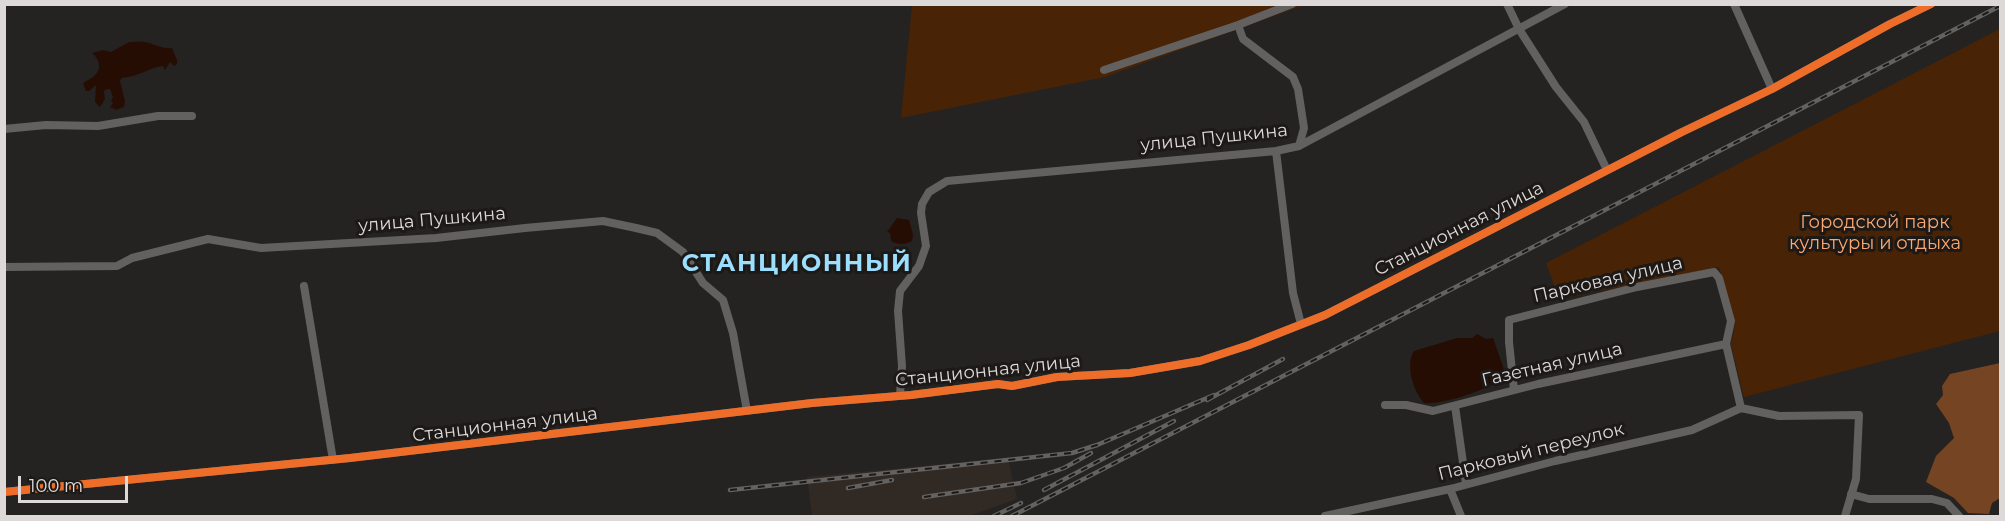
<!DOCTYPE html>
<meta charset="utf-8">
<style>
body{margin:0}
#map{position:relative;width:2005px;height:521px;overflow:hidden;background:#252321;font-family:Montserrat,sans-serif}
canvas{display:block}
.frame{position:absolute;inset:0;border:6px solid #dcd9d8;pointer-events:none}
.scale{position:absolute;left:18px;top:476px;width:110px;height:27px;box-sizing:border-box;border:3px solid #dcd9d8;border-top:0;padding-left:8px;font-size:18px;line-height:21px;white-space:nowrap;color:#dcd9d8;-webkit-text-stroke:4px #1c1917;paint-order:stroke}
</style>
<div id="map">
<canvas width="2005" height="521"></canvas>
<div class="frame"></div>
<div class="scale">100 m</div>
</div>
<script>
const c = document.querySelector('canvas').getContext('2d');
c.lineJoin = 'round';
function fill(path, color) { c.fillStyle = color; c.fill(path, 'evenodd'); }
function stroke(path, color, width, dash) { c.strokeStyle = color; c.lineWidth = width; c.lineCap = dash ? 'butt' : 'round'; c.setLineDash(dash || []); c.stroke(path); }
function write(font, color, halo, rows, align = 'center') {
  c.font = font + ' Montserrat,sans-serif'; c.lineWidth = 6; c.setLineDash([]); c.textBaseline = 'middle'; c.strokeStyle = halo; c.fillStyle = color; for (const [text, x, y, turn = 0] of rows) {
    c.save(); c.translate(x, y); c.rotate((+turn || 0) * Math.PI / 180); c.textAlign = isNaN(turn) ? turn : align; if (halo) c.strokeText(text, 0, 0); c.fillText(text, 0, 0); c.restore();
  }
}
fill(new Path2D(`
 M1008 458 1017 499 969 516H812L807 477Z`), '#312924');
fill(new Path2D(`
 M912 5H1304L1105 77 901 118Z
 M2000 29V331L1744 397 1731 345 1735 324 1719 267 1559 299 1546 263Z`), '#482305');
fill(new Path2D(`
 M2000 363V498L1992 503 1989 514 1968 513 1954 498 1926 482 1936 456 1954 438 1949 423 1936 404 1943 395 1942 386 1950 374Z`), '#744423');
fill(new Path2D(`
 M129 42C134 42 139 41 144 42 153 43 164 50 172 48L177 60V64L174 66 170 62 165 70 163 66C149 68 137 77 122 78L120 81 125 101 124 107 116 110 110 107 113 103 111 101 113 97 110 89H107L104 91 105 99 100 107 95 102 96 85 89 91H86L83 84C87 79 92 79 95 75 103 68 98 58 92 53L103 50 111 52Z
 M897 218 909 220 913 235 912 241C905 245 898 245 891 241L890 233 887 232Z
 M1477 334 1486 339 1493 338 1506 375C1491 389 1444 405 1424 403 1413 391 1405 364 1414 351L1457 338H1472Z`), '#260d03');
stroke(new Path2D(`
 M1507 4 1519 29 1556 87 1584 122 1607 170
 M1734 4 1772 89
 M1238 25 1243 39 1293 77 1298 89 1304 128 1299 146
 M1104 70 1238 25 1292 4
 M4 129 46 125 98 126 158 116H192
 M1276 151 1293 293 1301 324
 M4 267 117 266 132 258 208 239 261 248 436 238 525 228 603 221 636 228 657 233 683 252 703 283 723 300 733 333 747 411
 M304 286 333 460
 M1514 390 1509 342V320L1637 287 1714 272 1719 278 1731 321 1726 344 1741 408
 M900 395 902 366 898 311 900 291 919 266 926 246 921 213 922 204 929 192 947 181 1276 151 1299 146 1565 4
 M1385 405H1406L1433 411 1538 384 1726 344
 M1455 406 1466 484
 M1741 408 1779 416 1859 415 1856 479 1845 516
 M1450 489 1461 516
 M4 492 350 458 812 403 911 395 998 384 1012 386 1057 377 1130 373 1200 361 1249 345 1325 315 1682 132 1772 89 1890 24 1931 4
 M1851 494 1869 499H1932L1947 503 1959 516
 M1325 516 1450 489 1555 461 1692 430 1741 408`), '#626160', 8);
const rail = new Path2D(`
 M1207 400 1283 359
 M848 488 892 480
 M730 490 1072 453 1097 445 1214 395
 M1044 490 1174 421
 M924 497 1021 483 1064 468 1091 453
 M994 516 1021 503
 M1012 516 2000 6`);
stroke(rail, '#636261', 4.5);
stroke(rail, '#1c1917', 2, [7]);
stroke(new Path2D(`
 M4 492 350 458 812 403 911 395 998 384 1012 386 1057 377 1130 373 1200 361 1249 345 1325 315 1682 132 1772 89 1890 24 1931 4`), '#ee6e29', 8);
write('18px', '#dcd9d8', '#1c1917', [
 ["улица Пушкина",1214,138,-6],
 ["улица Пушкина",432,220,-5],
 ["Станционная улица",1459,229,-27],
 ["Парковая улица",1608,280,-13],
 ["Газетная улица",1552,365,-13],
 ["Станционная улица",988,371,-6],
 ["Станционная улица",505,425,-7],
 ["Парковый переулок",1531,452,-14]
]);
write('18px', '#fba872', '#1c1917', [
 ["Городской парк",1875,223],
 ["культуры и отдыха",1875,244]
]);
c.letterSpacing = '1.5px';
write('bold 24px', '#9cdefe', '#1c1917', [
 ["СТАНЦИОННЫЙ",797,264]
]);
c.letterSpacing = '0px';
</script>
